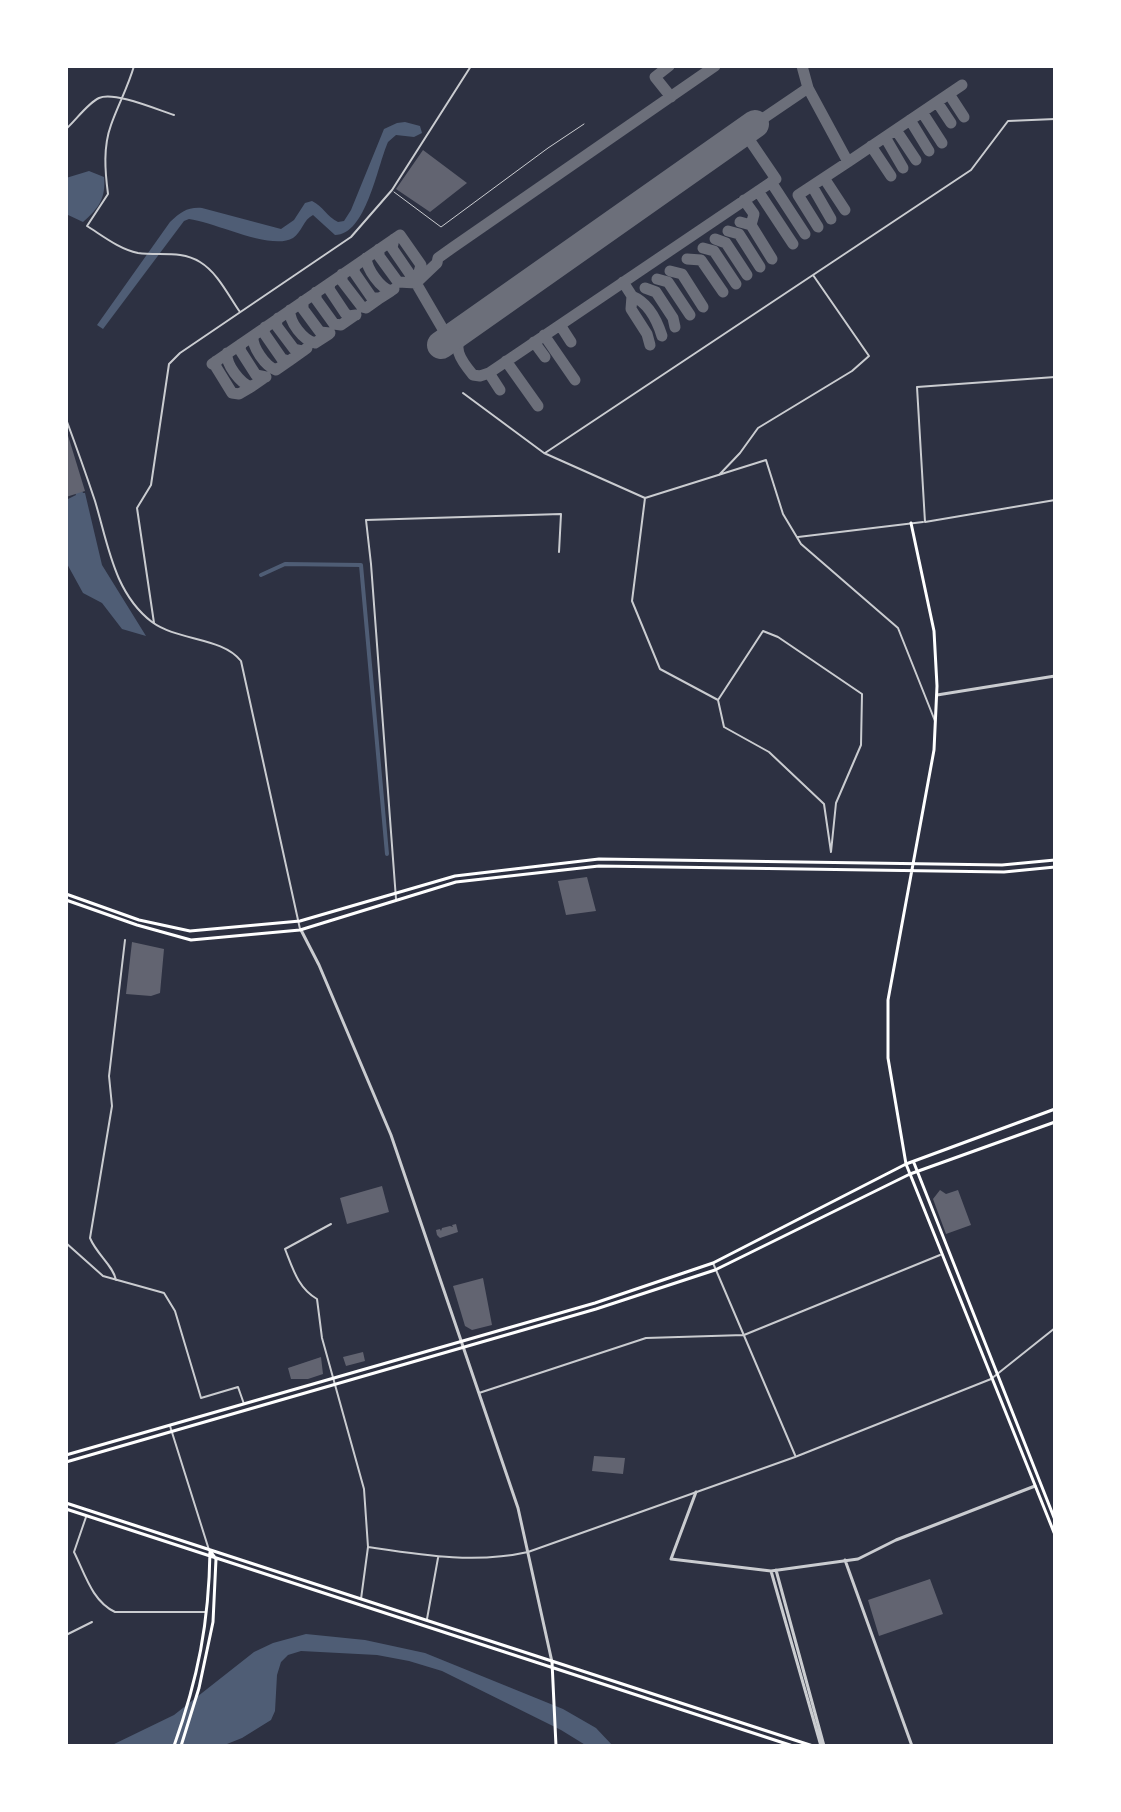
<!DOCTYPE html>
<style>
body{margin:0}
#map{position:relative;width:1121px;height:1812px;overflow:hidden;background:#2d3142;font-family:"Sofia Sans Condensed",sans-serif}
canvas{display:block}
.frame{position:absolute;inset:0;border:68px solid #fff;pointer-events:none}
</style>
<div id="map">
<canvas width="1121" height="1812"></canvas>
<div class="frame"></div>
</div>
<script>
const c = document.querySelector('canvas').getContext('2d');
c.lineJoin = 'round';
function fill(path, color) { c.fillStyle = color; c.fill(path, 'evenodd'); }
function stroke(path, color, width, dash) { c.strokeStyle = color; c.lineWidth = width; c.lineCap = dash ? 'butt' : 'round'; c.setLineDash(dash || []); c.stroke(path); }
fill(new Path2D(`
 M405 122 420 126 422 133 414 137 396 135 388 142C377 167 366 235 335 235L313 215C303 220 302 232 293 238 271 251 215 222 189 219L184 221 103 329 97 325 170 222C181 212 187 207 202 208L281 229 294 220 305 203 312 201C323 206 327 217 338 222L344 221 351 210 384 129 397 123Z
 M89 171 104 177C106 198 99 208 83 222L66 214V178Z
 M66 449 83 493H85L102 565 146 636 122 629 102 603 83 593 66 562 68 499 76 495 66 470Z
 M306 1634 365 1640 425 1653 563 1709 596 1728 613 1746H587L561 1730 442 1671 409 1661 377 1655 301 1651 288 1655 281 1662 277 1675 275 1711 271 1720 242 1738 222 1746H110L174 1715 254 1652 273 1643Z`), '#4f5d75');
stroke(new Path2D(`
 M261 575 285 564 361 565 387 854`), '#4f5d75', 4);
stroke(new Path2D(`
 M669 66 655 77 671 97
 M808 88 848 162 798 195 818 227
 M949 94 964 117
 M937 102 951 123
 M922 112 942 143
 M910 120 929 151
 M755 124 808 88 802 66
 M896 130 916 160
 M885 137 903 168
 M871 146 891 176
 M848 162 962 85
 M824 178 845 210
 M771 182 805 234
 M812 186 831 219
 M758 191 793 244
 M744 200 754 214 751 225
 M740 222 751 225 772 259
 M728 231 739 234 760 267
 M394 239 392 248 416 283
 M715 239 726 243 747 275
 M703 248 714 251 736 284
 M379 249V256L398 282 416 283 437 263 438 258 452 248 715 66
 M366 258C367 269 380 288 391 291L394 289
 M687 259 701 260 723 292
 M355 266 354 272 372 298H380L391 291
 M670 271 682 274 703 307
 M342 274V281L362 307 366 308 380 298
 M657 279 668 282 690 315
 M623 282 632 296 631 309 647 334 650 345
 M330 283 329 289 345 313 348 316 356 315
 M645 288 656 292 673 318 675 327
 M316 292V299L334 324 341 325 354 316
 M632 296C649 303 657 320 662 336
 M303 301V309L320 332 330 333
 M290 310C289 322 303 340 315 343L329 334
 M278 318 276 325 294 349 303 351 307 348
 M560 325 571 342
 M265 327 264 333 282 359 289 361 303 351
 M464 328C452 348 459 358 473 375L480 376 489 373 776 179 744 132
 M544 335 575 380
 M253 336C252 347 265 366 276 370L289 361
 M534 342 545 357
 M241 344 240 350 256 375 266 377
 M227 353C226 365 240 383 251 387L264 378
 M216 361V367L232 393 239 394 251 387
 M506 361 538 406
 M212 364 400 235 421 265 416 283 444 331
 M489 373 500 390`), '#6c6f7a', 11);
stroke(new Path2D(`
 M441 345 755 124`), '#6c6f7a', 28);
fill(new Path2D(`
 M423 150 467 183 430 212 396 189Z
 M66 429 85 491 66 497Z
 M587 877 596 911 566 915 558 881Z
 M132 942 164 949 160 993 151 996 126 994Z
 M382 1186 389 1212 347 1224 340 1198Z
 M940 1190 946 1194 958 1190 971 1225 946 1234 933 1199Z
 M456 1224 458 1232 440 1238 437 1235 436 1230 440 1229 441 1231 442 1228 450 1226 453 1227 452 1225Z
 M483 1278 492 1325 472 1330 465 1326 453 1286Z
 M363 1352 365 1361 346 1366 343 1357Z
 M321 1357 323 1374 308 1379H291L288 1368Z
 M594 1456 625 1458 623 1474 592 1471Z
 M930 1579 943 1614 879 1636 868 1600Z`), '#626471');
stroke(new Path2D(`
 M394 192 441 227 548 148 584 124`), '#caccd0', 1);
stroke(new Path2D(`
 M134 66C128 87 118 105 111 125 103 147 105 171 108 194L87 226C103 236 119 249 138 253 159 256 181 250 200 262 218 273 228 295 240 312
 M66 129C76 120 88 103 99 98 114 91 158 110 174 115
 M1055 377 917 387 925 522 1055 500
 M463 393 544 453 645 498 766 460 783 514 801 544 898 628 935 721
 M66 419C76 446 86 474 95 501 108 544 114 593 152 622 178 641 222 637 241 661L300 929
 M545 453 971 170 1008 121 1055 119
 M719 475 740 453 758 428 852 371 869 356 813 275
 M645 498 632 601 660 669 718 700 724 727 769 752 824 804 831 852 836 803 861 745 862 694 778 637 763 631 718 700
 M798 537 923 522
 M154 623 137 508 151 485 169 364 180 353 351 237 392 190 471 66
 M396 899 371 564 366 520 561 514 559 552
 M331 1224 285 1249C293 1269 298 1288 317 1299L322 1338 364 1489 368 1547 361 1599
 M66 1243 103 1276 164 1293 175 1311 201 1398 238 1387 244 1404
 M713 1263 795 1455
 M116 1280C113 1265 97 1255 90 1238L112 1106 109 1076 125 940
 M479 1393 646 1338 744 1335 940 1255
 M170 1426 209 1550
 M86 1517 74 1552C85 1574 92 1601 115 1612H205
 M368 1547C422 1555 475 1564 528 1552L795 1457 991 1379 1055 1328
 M427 1619 438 1558
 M66 1635 92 1622`), '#caccd0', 2);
stroke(new Path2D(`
 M937 695 1055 676
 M301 930 319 965 391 1135 518 1508 552 1662
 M696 1492 671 1559 771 1571 858 1559 896 1540 1035 1486
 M845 1560 912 1746
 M776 1570 824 1746
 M771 1571 821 1746`), '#caccd0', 3);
stroke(new Path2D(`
 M911 523 934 631 937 686 934 750 888 1000V1058L906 1164 1055 1535
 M66 894 139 920 190 931 300 921 455 876 599 859 1002 865 1055 860
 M66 900 137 925 191 940 300 930 456 882 599 866 1004 872 1055 867
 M914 1163 1055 1520
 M66 1455 595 1303 713 1263 906 1164 1055 1109
 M66 1462 596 1309 715 1270 910 1174 1055 1122
 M66 1503 813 1746
 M66 1509 793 1746
 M552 1662 556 1746
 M174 1746C198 1678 209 1623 210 1551
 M181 1746 199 1688 213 1622 216 1559 210 1551`), '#fff', 3);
</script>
